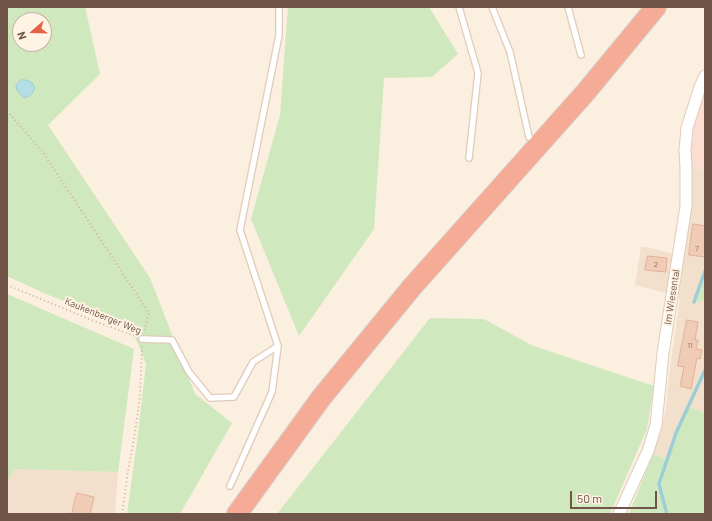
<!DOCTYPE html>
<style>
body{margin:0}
#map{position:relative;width:712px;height:521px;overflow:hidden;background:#fbefdf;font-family:Barlow,sans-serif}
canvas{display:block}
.frame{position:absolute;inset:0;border:8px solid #705548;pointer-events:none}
.north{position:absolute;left:12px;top:12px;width:40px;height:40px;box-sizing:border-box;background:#fff3e4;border:1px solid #c6b4a6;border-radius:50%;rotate:250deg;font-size:11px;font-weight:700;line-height:16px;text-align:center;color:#705548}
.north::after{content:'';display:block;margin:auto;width:14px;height:18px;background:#e36346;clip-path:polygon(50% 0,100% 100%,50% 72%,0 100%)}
.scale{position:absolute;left:570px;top:491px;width:87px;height:18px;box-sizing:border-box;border:2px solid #705548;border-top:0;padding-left:5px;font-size:12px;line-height:14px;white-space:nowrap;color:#705548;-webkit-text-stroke:3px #fff3e4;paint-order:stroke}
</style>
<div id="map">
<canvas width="712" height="521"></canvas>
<div class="frame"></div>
<div class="north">N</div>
<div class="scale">50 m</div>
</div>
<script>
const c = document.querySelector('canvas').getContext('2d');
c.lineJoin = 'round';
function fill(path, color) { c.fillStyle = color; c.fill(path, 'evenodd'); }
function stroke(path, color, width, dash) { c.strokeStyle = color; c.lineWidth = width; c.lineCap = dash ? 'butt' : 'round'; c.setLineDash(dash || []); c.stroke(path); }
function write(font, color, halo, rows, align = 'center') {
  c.font = font + ' Barlow,sans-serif'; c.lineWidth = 4; c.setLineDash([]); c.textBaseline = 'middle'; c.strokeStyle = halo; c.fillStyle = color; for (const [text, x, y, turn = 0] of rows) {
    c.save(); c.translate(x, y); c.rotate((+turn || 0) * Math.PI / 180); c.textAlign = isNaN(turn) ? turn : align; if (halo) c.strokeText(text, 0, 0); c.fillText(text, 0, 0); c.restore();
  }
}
fill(new Path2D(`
 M705 168V276L696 302 705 301V365L675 432 666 459 653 454 662 427 666 408 670 367 680 299 667 293 635 285 641 246 684 256 686 238 690 169Z
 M705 375V413L689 407Z
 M15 469 118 472 115 514H7V483Z`), '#f2e0cd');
fill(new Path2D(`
 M705 91V168L690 169 691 141 696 117Z`), '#fcddd2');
fill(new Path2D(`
 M7 7H85L100 74 48 125 150 278 195 394 232 423 180 514H127L138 434 146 364 131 327 46 294 7 276ZM20 20H44V44H20Z
 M288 7H429L458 54 432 77 384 78 374 229 299 336 251 219 280 115Z
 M705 276V301L696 302Z
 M7 294 134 349 118 472 15 469 7 483Z
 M430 318 484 319 531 345 654 386 647 429 610 514H277Z
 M689 407 705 413V514H669L661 484 677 433Z
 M653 454 666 459 658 484 666 514H629Z`), '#d0e8be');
const water = new Path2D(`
 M21 80C27 79 38 83 33 92 32 95 27 97 24 98L17 90 16 86Z`);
fill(water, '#b4dee3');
stroke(water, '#9bced5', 1);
stroke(new Path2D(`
 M694 302 705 271
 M667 514 659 484 676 433 705 370`), '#9bced5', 3.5);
const building = new Path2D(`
 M693 224 705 226V257L689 255Z
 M648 256 667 258 666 272 645 270Z
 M687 320 698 322 695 340H698L696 349 702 350 700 359 697 358 691 389 680 386 684 367 678 366Z
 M77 493 94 497 90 514H72Z`);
fill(building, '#f0ccb7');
stroke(building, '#e2b198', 1);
const service = new Path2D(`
 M459 7 478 73 469 158
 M492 7 510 52 529 137
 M568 7 581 55
 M142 339 172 340 189 372 210 398 234 397 253 362 278 346
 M230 486 272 392 278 346 240 230 279 35V7`);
const minor = new Path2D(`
 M619 514 648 451 656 425 663 353 686 206V169L685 150 687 128 700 87 705 76`);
const motorway = new Path2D(`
 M237 514 321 398 412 287 585 93 656 7`);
stroke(service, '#dfcbbb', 8);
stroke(minor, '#dfcbbb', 13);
stroke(motorway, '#d7cfcc', 22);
stroke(new Path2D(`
 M7 111 42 151 149 313 144 332
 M7 285 89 319 135 336
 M122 514 128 471 134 439 140 397 142 346`), '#d4af9b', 2, [1, 3]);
stroke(service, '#fff', 5.5);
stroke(minor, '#fff', 11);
stroke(motorway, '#f5ab96', 20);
write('8px', '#907364', null, [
 ["7",697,248],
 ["2",656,264],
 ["11",690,345]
]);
write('10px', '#705548', '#fff3e4', [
 ["Im Wiesental",672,297,-81],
 ["Kaukenberger Weg",103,316,22]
]);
</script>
